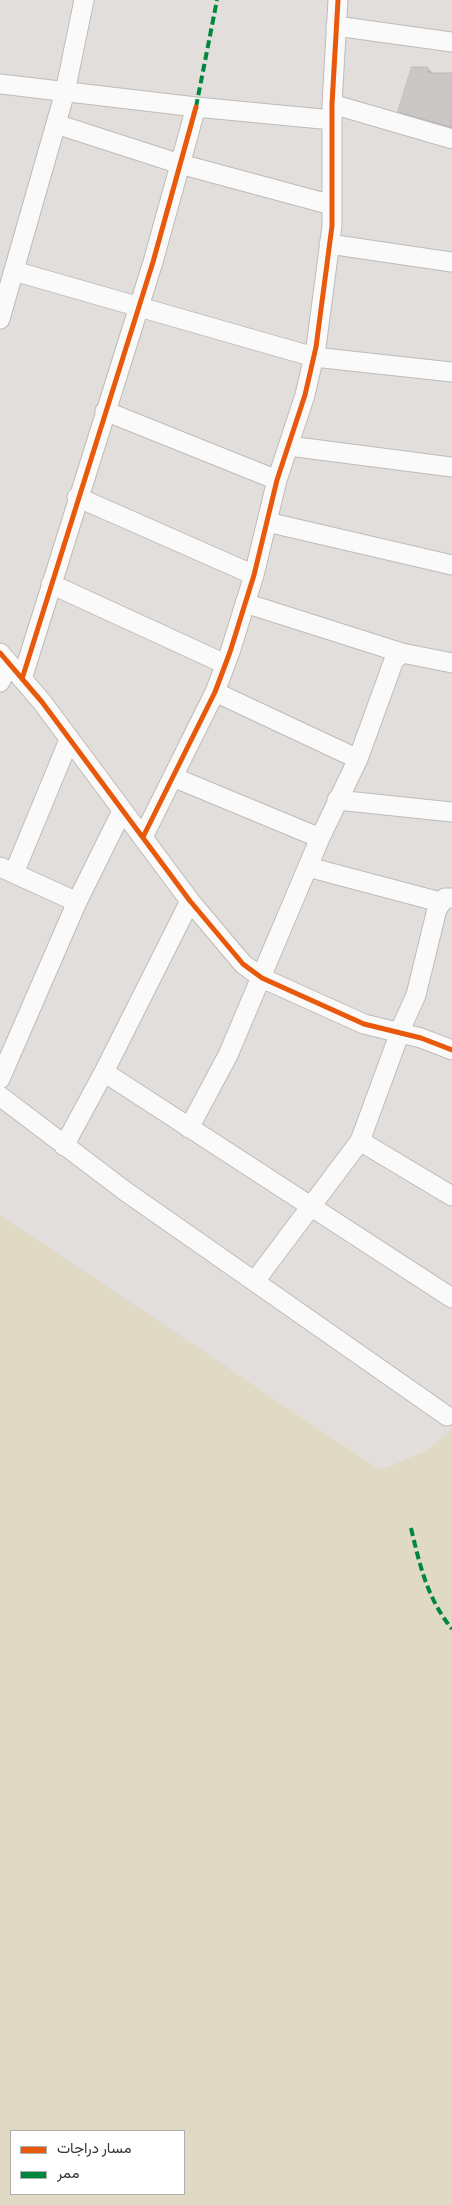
<!DOCTYPE html>
<meta charset="utf-8">
<style>
body{margin:0}
#map{position:relative;width:452px;height:2205px;overflow:hidden;background:#e2dedc;font-family:Commissioner,Vazirmatn,sans-serif}
canvas{display:block}
.legend{position:absolute;left:10px;top:2130px;width:175px;height:65px;box-sizing:border-box;background:#fff;border:1px solid #afadad;margin:0;padding:6px 9px;list-style:none;font-size:15px;color:#363332}
.legend li{display:flex;align-items:center;gap:10px;height:25px}
.legend b{width:25px;border:1px solid #afadad}
</style>
<div id="map">
<canvas width="452" height="2205"></canvas>
<ul class="legend">
<li><b style="height:6px;background:#e8590c"></b>مسار دراجات</li>
<li><b style="height:6px;background:#00873e"></b>ممر</li>
</ul>
</div>
<script>
const c = document.querySelector('canvas').getContext('2d');
c.lineJoin = 'round';
function fill(path, color) { c.fillStyle = color; c.fill(path, 'evenodd'); }
function stroke(path, color, width, dash) { c.strokeStyle = color; c.lineWidth = width; c.lineCap = dash ? 'butt' : 'round'; c.setLineDash(dash || []); c.stroke(path); }
fill(new Path2D(`
 M0 1215 380 1470 428 1450 452 1428V2205H0ZM11 2131H184V2194H11Z`), '#e0d9c4');
fill(new Path2D(`
 M427 68 434 74 452 75V131L407 118 400 111Z`), '#0003');
const building = new Path2D(`
 M412 67H428V73H452V127L398 112Z`);
fill(building, '#cac7c6');
stroke(building, '#bfbcbc', 1);
const street = new Path2D(`
 M336 26 452 42
 M0 84 196 107 332 120
 M332 104 452 139
 M56 124 180 164 332 205
 M329 244 452 262
 M14 271 314 357 452 372
 M0 319 65 92 84 0
 M105 411 277 480
 M289 446 452 467
 M77 497 254 575
 M267 522 452 565
 M51 584 225 664
 M245 603 402 653
 M0 653 42 702 190 901 243 964 262 978 364 1024 421 1038 452 1050
 M22 679 153 262 196 107
 M0 682 9 663
 M215 692 358 759
 M173 777 320 838
 M337 800 452 812
 M143 837 215 692 230 652 254 575 277 480 305 395 316 347 332 226V104L338 0
 M0 867 77 902
 M308 867 440 902
 M14 873 69 740
 M104 1072 452 1298
 M0 1079 77 902 122 811
 M0 1096 125 1191 447 1416
 M189 1128 228 1055 320 838 358 759 394 660 402 653 452 663
 M360 1141 452 1196
 M64 1146 104 1072 190 901
 M255 1281 360 1141 403 1024 416 995 437 909 445 898H452`);
stroke(street, '#bebbb9', 21);
stroke(street, '#fbfafa', 19);
stroke(new Path2D(`
 M196 107 217 0
 M411 1528C420 1566 427 1598 452 1629`), '#00873e', 4, [8, 4]);
stroke(new Path2D(`
 M0 653 42 702 190 901 243 964 262 978 364 1024 421 1038 452 1050
 M22 679 153 262 196 107
 M143 837 215 692 230 652 254 575 277 480 305 395 316 347 332 226V104L338 0`), '#e8590c', 5);
</script>
